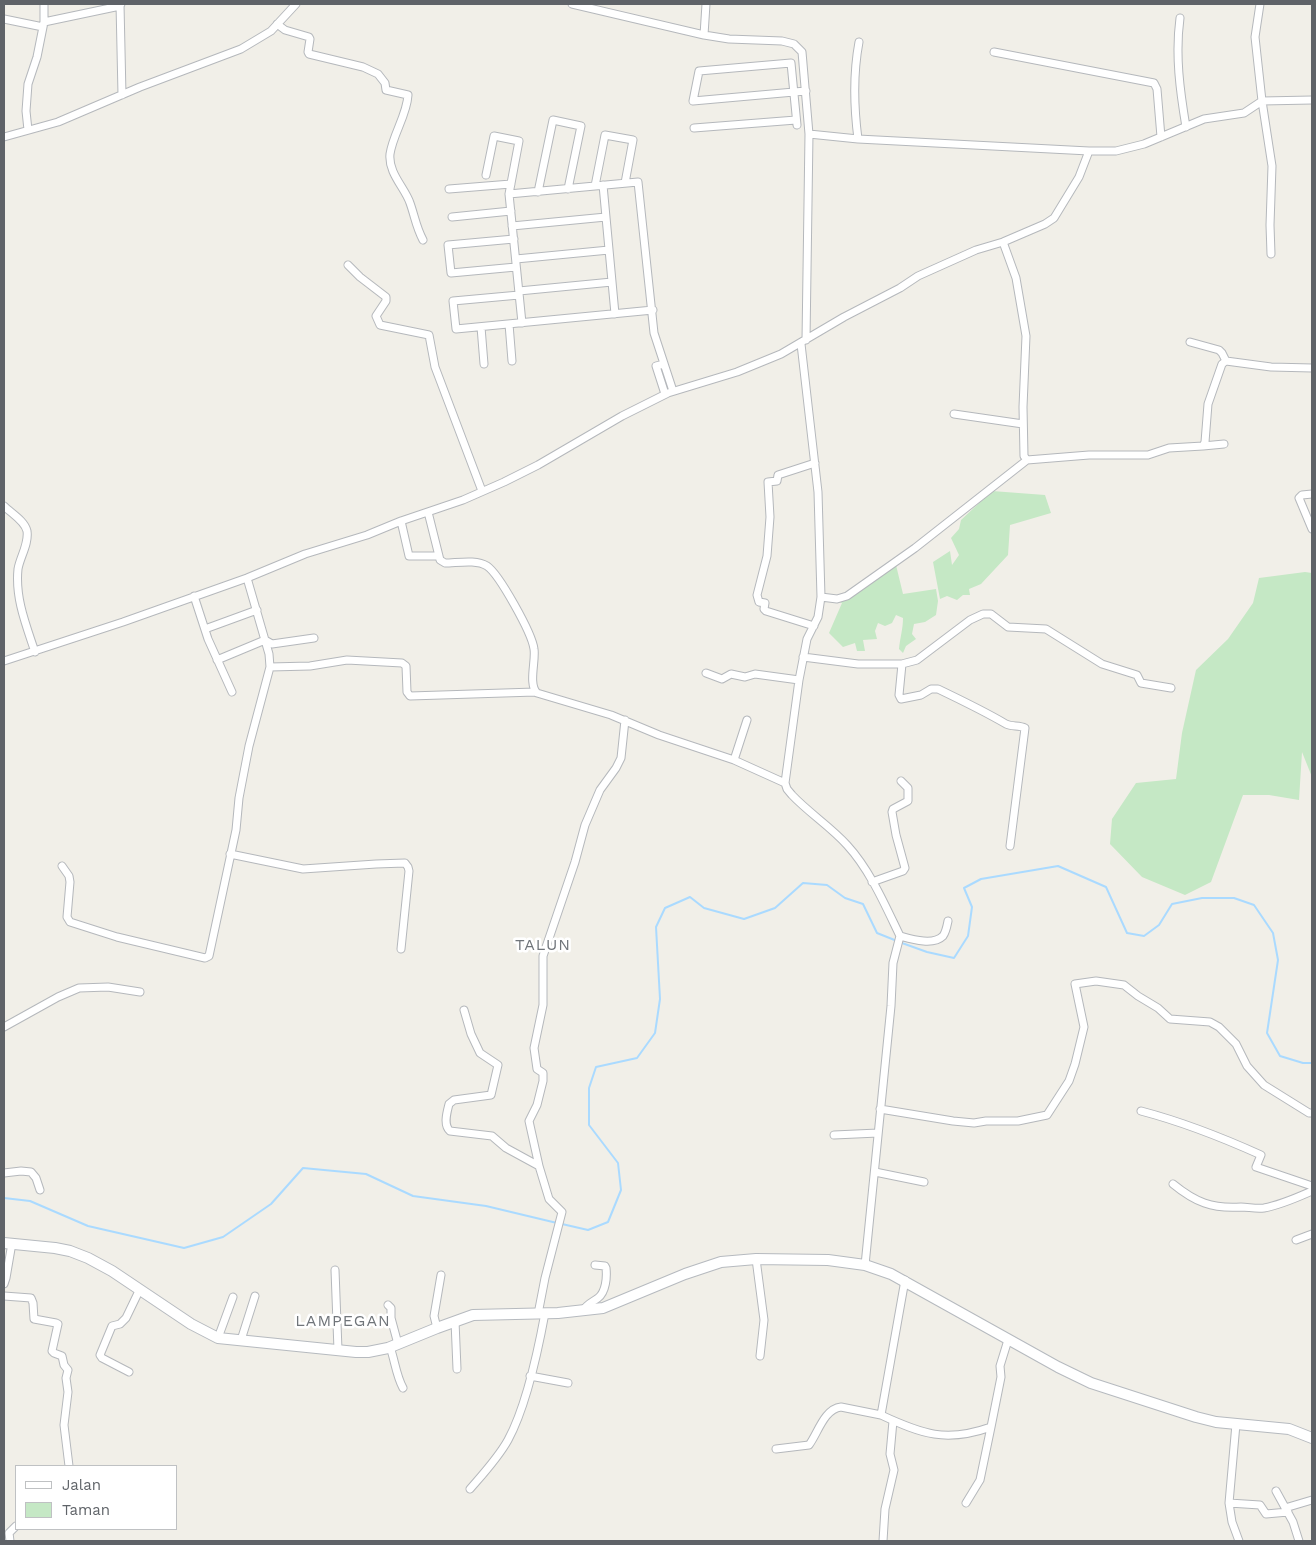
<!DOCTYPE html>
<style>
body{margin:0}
#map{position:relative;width:1316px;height:1545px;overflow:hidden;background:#f1efe8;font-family:"Work Sans",sans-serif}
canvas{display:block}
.frame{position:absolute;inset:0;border:5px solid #5f6368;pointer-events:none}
.legend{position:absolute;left:15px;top:1465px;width:162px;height:65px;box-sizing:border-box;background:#fff;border:1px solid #bfc1c3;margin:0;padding:6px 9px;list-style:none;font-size:15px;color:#5f6368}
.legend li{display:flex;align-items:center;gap:10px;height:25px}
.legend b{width:25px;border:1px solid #bfc1c3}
</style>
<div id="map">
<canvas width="1316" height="1545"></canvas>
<div class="frame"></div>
<ul class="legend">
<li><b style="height:6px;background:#fff"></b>Jalan</li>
<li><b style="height:14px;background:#c5e8c5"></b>Taman</li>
</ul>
</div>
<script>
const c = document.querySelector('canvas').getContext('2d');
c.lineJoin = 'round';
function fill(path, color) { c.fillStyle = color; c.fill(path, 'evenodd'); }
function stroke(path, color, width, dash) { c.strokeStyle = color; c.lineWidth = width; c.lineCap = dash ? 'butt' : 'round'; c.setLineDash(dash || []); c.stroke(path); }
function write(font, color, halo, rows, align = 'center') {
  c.font = font + ' "Work Sans",sans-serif'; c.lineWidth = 5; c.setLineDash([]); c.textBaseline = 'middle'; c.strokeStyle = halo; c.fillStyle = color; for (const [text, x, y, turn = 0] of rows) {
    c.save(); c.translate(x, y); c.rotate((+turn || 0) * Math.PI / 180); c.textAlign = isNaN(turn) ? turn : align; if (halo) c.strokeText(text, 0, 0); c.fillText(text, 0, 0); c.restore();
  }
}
fill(new Path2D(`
 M992 491 1045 495 1051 513 1010 525 1008 555 981 584 969 589 970 595H963L957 600 947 596 940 599 933 562 950 551 952 565 959 555 951 538 959 529 961 520Z
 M896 565 903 594 936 589 938 601 936 615 925 622 914 624 912 634 916 639 906 646 903 653 899 649C900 638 903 629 903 618L896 615 892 623 885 626 878 623 875 631 877 639 863 640 865 651H857L855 643 843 647 829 633 842 603 835 601Z
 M1305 572 1312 573V777L1302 752 1299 800 1269 795H1243L1211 882 1185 895 1142 877 1110 844 1112 819 1136 783 1176 779 1182 733 1196 670 1228 639 1253 603 1259 578Z`), '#c5e8c5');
stroke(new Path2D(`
 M902 943 927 952 954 958 968 936 972 907 964 888 981 879 1058 866 1106 887 1127 933 1144 936 1159 925 1172 904 1202 898H1234L1254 905 1273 933 1278 960 1267 1033 1280 1056 1303 1063H1312
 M4 1198 30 1201 88 1226 184 1248 223 1237 271 1204 303 1168 366 1174 413 1196 486 1206 557 1223
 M562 1224 588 1230 608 1222 621 1190 618 1163 589 1125V1088L596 1067 637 1058 655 1033 660 999 656 927 665 908 690 897 704 908 744 919 775 908 803 883 827 885 845 898 863 904 877 933 897 941`), '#aadaff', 2);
const street = new Path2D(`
 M120 4 122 95
 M572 4 704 35 729 39 782 41 794 44 802 52 809 134 806 340
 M1260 4 1255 37 1262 101 1272 166 1270 225 1271 254
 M1180 18C1175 55 1180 91 1186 127
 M4 19 43 27
 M44 22 120 6 121 4
 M277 24 285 30 309 37 310 39 308 52 309 54 363 67 378 74 385 83 386 90 408 95C407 115 393 134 390 154 388 173 405 188 410 203 415 217 416 227 423 240
 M704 35 706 4
 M859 42C853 74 854 108 858 139L1089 151H1116L1144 144 1204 119 1244 113 1262 101 1312 100
 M994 52 1154 83 1157 89 1161 137
 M797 125C795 105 793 84 791 63L699 71 693 101 794 92 806 91
 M694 128 796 120
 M28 130 26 111 28 84 37 57 44 22V4
 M809 134 858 139
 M4 137 58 122 140 87 241 49 271 31 296 4
 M486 175 494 136 519 141 509 194
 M603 185 615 314
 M595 186 605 135 633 140 625 183
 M449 189 511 184
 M538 192 553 120 581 126 568 189
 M452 217 511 211
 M512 226 606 217
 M514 239 448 245 451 273 516 267
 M1003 242 1016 278 1026 336 1023 407 1024 456 1027 460
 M516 259 609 250
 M348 265 360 277 386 297V301L376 316 380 325 429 335 435 367 482 491
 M519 291 612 282
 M519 295 453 301 456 329 653 310
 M522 323 509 194 638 182 654 333 673 391
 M509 324 512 361
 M481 327 484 364
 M1190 342 1219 350 1222 353 1226 361
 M801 344 818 492 821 597 818 617 807 639 799 680 785 783 787 789 792 795C809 813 831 827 847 845 870 870 885 905 900 936L893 963 891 1006 865 1265
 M664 364 656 366 665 394
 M954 414 1023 424
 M1203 446 1224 444
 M1312 494 1302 495 1299 498 1312 529
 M4 506C11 513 25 521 27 531 29 544 20 557 18 569 15 598 26 625 35 652
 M428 512 440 560 445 563C457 563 476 559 487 566 499 574 532 633 534 649 536 661 528 684 537 693L611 715 659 735 734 760 785 783
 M401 521 409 556H439
 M194 596 208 639 232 692
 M821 597 837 599 847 596 915 548 1027 460 1089 455H1148L1169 448 1203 446 1205 442 1208 404 1222 364 1226 361 1271 367 1312 368
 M814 626 766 611 764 609 765 603 759 602 757 595 767 556 770 517 768 482 777 481 778 475 815 463
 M205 629 257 610
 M803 657 858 664H902L917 660 970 620 983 614H991L1008 627 1046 629 1102 664 1137 675 1141 683 1171 688
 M217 660 265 640 272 644 314 638
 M4 661 123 622 247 578 305 554 367 535 401 521 463 500 504 482 538 465 622 416 668 393 737 372 781 354 844 317 900 288 918 276 976 250 1003 242 1045 224 1054 218 1079 177 1089 151
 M902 664 899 695 901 699 921 695 931 689H938C961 700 984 711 1006 724 1012 727 1019 725 1025 728L1010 846
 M270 667 310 666 347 660 402 663 406 666 407 692 410 696 535 692
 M706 673 722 679 731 674 745 677 755 674 799 680
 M734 760 747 720
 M230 854 303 869 376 864 405 863 408 867 409 871 401 949
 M62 866 69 876 70 882 67 917 70 922 117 937 205 958 209 956 236 830 239 798 249 746 270 667 269 654 247 578
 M872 882 903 871 905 868 896 835 892 812 893 809 908 801V788L901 781
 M900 936C911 939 933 946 943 936 946 932 947 926 948 921
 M464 1010 471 1034 480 1053 498 1065 491 1095 454 1100 449 1104C447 1112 443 1125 450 1131L492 1136 506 1148 539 1166 549 1199 562 1212 545 1278 538 1314
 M4 1027 58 997 79 988 108 987 140 992
 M880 1109 953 1121 974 1123 986 1121H1018L1047 1115 1069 1081 1075 1064 1084 1027 1075 984 1096 981 1124 985 1138 996 1158 1008 1170 1019 1210 1022 1219 1027 1236 1044 1247 1066 1264 1085 1309 1113H1312
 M1141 1111C1183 1122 1221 1137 1261 1155L1256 1167 1312 1186
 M834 1135 878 1133
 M539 1166 529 1121 537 1105 543 1081V1073L537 1069 534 1048 543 1005V956L575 862 585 825 600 790 616 768 621 758 625 720
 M875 1172 924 1182
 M4 1173 21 1171 31 1172 36 1178 40 1190
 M1173 1184C1195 1202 1212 1209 1241 1207 1248 1207 1256 1209 1264 1208 1281 1205 1296 1198 1312 1191
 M1296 1240 1312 1234
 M756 1259 764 1320 760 1356
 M335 1270 338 1350
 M905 1280 881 1415C922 1434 946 1443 991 1427L1001 1377 1000 1366 1008 1340
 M4 1284 6 1278 12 1243
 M4 1296 31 1298 33 1303 34 1319 56 1323 58 1324 52 1351 54 1353 62 1356 64 1365 68 1370 66 1378 68 1392 64 1425 69 1466
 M388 1305 391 1308V1318L398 1344
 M583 1311C586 1304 593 1302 598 1298 606 1292 607 1277 606 1268L605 1266 595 1265
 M455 1321 457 1369
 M437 1328 434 1316 441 1275
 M218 1338 233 1297
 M241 1340 255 1296
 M390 1347C395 1361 396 1375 403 1388
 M129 1372 102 1358 100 1355 112 1326 120 1324 126 1318 139 1291
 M530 1376 568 1383
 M1236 1424 1229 1503 1232 1522 1239 1541
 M776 1449 809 1445C818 1433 824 1409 841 1407L881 1415
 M470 1489C483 1474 498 1458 508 1440 526 1407 538 1351 545 1313
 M1276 1491 1293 1522 1299 1541
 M966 1503 980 1480 991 1427
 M1229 1503 1260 1505 1266 1514 1288 1512
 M1285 1508 1312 1500
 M10 1541 9 1533 16 1526
 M883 1541 885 1509 894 1470 890 1454 893 1421`);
const secondary = new Path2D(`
 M4 1243 55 1248 70 1251 88 1258 112 1271 191 1324 218 1338 356 1352H368L388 1348 437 1328 473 1315 558 1313 603 1308 685 1274 721 1262 756 1259 828 1260 865 1265 891 1274 1058 1367 1091 1383 1196 1417 1216 1422 1289 1429 1312 1438`);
stroke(street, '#b5b8bc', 9);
stroke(secondary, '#b6babf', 12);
stroke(street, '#fff', 7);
stroke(secondary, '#fff', 10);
c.letterSpacing = '1px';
write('16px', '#70757a', '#fff', [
 ["TALUN",543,945],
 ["LAMPEGAN",343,1321]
]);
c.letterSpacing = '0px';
</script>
